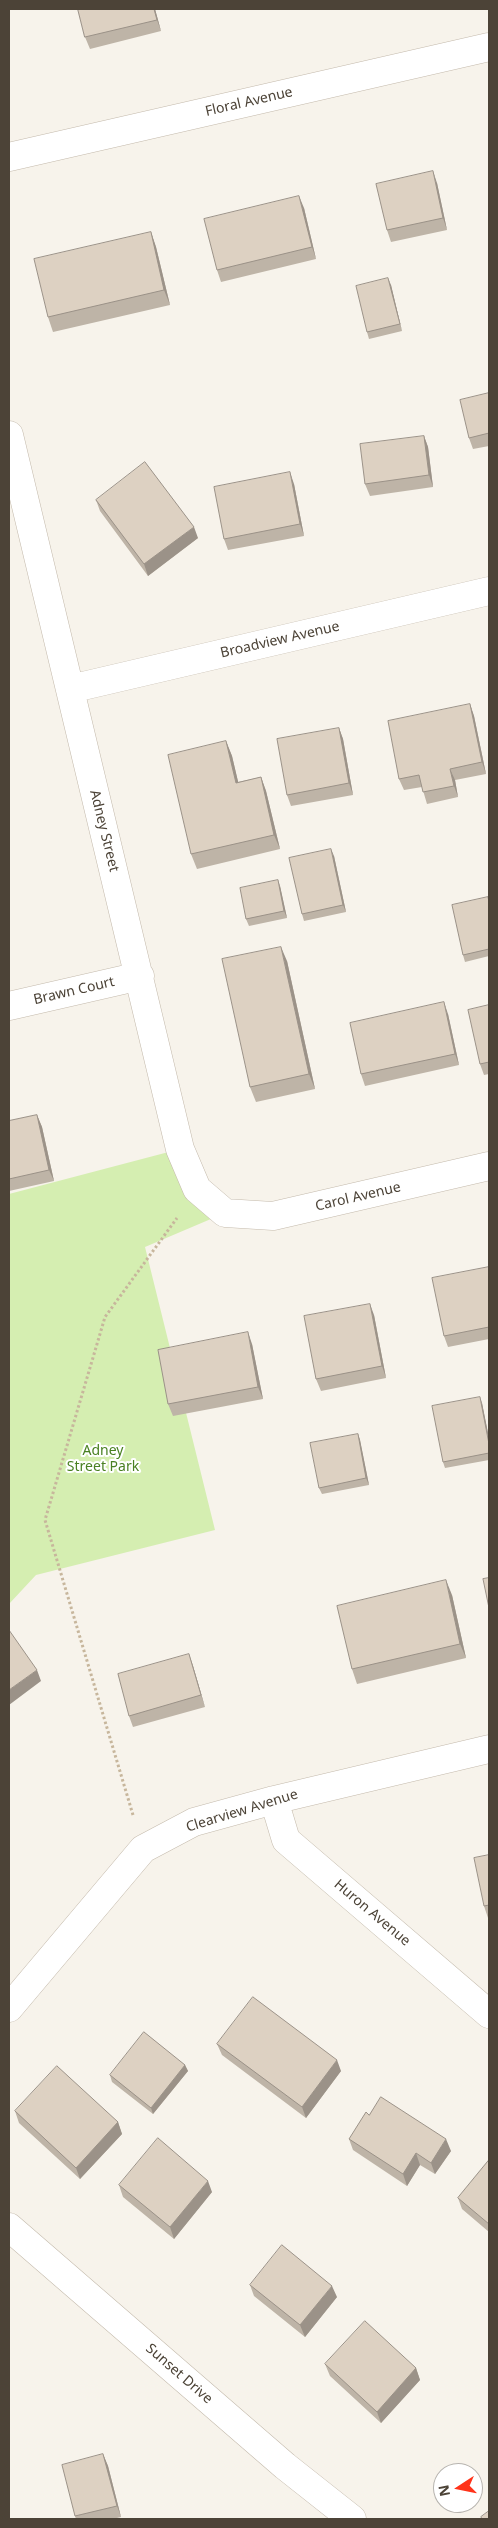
<!DOCTYPE html>
<style>
body{margin:0}
#map{position:relative;width:498px;height:2528px;overflow:hidden;background:#f7f3eb;font-family:"Noto Sans",sans-serif}
canvas{display:block}
.frame{position:absolute;inset:0;border:10px solid #4c4337;pointer-events:none}
.north{position:absolute;left:433px;top:2463px;width:50px;height:50px;box-sizing:border-box;background:#fff;border:1px solid #b7b4af;border-radius:50%;rotate:259deg;font-size:14px;font-weight:700;line-height:20px;text-align:center;color:#4c4337}
.north::after{content:'';display:block;margin:auto;width:18px;height:22px;background:#ff331a;clip-path:polygon(50% 0,100% 100%,50% 72%,0 100%)}
</style>
<div id="map">
<canvas width="498" height="2528"></canvas>
<div class="frame"></div>
<div class="north">N</div>
</div>
<script>
const c = document.querySelector('canvas').getContext('2d');
c.lineJoin = 'round';
function fill(path, color) { c.fillStyle = color; c.fill(path, 'evenodd'); }
function stroke(path, color, width, dash) { c.strokeStyle = color; c.lineWidth = width; c.lineCap = dash ? 'butt' : 'round'; c.setLineDash(dash || []); c.stroke(path); }
function write(font, color, halo, rows, align = 'center') {
  c.font = font + ' "Noto Sans",sans-serif'; c.lineWidth = 4; c.setLineDash([]); c.textBaseline = 'middle'; c.strokeStyle = halo; c.fillStyle = color; for (const [text, x, y, turn = 0] of rows) {
    c.save(); c.translate(x, y); c.rotate((+turn || 0) * Math.PI / 180); c.textAlign = isNaN(turn) ? turn : align; if (halo) c.strokeText(text, 0, 0); c.fillText(text, 0, 0); c.restore();
  }
}
fill(new Path2D(`
 M180 1149 225 1213 145 1247 215 1530 36 1575 9 1604V1194Z`), '#d5eeb1');
const minor = new Path2D(`
 M9 157 489 47
 M9 435 180 1149 197 1189 225 1213 273 1216 489 1166
 M70 689 489 591
 M9 1006 140 976
 M274 1800 286 1840 489 2014
 M9 2008 143 1849 194 1822 274 1800 489 1749
 M9 2227 285 2466 352 2519`);
stroke(minor, '#c4baac', 29);
stroke(new Path2D(`
 M133 1815 45 1520 105 1317 177 1218`), '#c7b69c', 3, [2.5, 2.5]);
stroke(minor, '#fff', 28);
fill(new Path2D(`
 M78 9H155L161 31 90 49 85 37Z
 M437 183 447 230 391 242 387 230Z
 M304 208 316 259 221 282 217 270Z
 M151 232 156 247 170 305 53 332 48 317Z
 M391 285 402 331 369 339 367 332Z
 M489 393V446L473 449 469 438Z
 M424 436 428 447 433 487 370 496 365 484Z
 M294 484 304 536 228 550 224 539Z
 M96 500 198 538 148 576 100 511Z
 M470 704 474 716 486 774 455 780 458 797 427 804 422 787 404 790 399 779Z
 M339 728 343 739 353 795 291 806 287 795Z
 M226 741 232 756 238 782 261 777 266 791 280 849 197 869 191 854Z
 M334 856 346 912 304 921 302 914Z
 M280 886 287 918 249 926 246 919Z
 M489 900V956L465 962 463 955Z
 M287 961 315 1089 256 1102 250 1087Z
 M489 1005V1074L484 1075 480 1064Z
 M448 1014 459 1065 365 1086 361 1074Z
 M37 1115 42 1127 54 1181 9 1191V1121Z
 M489 1267V1339L448 1347 444 1336Z
 M374 1315 386 1378 321 1391 316 1379Z
 M252 1344 263 1399 173 1416 168 1404Z
 M482 1403 489 1438V1460L445 1468 443 1462Z
 M358 1434 360 1440 369 1485 322 1494 319 1488Z
 M452 1595 466 1658 357 1684 352 1669Z
 M189 1654 193 1666 205 1707 133 1727 129 1716Z
 M489 1855V1918H488L484 1906Z
 M217 2044 341 2071 306 2118 222 2055Z
 M185 2065 188 2071 153 2114 112 2082 110 2075Z
 M15 2111 118 2122 122 2134 80 2179 19 2123Z
 M369 2115 451 2151 435 2174 420 2165 407 2186 353 2150 349 2139Z
 M489 2160V2232L462 2209 458 2198Z
 M119 2185 212 2192 174 2239 123 2197Z
 M250 2285 337 2297 305 2337 254 2296Z
 M325 2364 416 2368 420 2380 381 2423 330 2376Z
 M103 2454 108 2466 121 2517 113 2519H76L75 2516Z`), '#beb4a7');
fill(new Path2D(`
 M154 9H155L161 31 157 20Z
 M433 171 437 183 447 230 443 218Z
 M299 196 304 208 316 259 312 247Z
 M151 232 156 247 170 305 164 290Z
 M388 278 391 285 402 331 400 324Z
 M424 436 428 447 433 487 429 475Z
 M290 472 294 484 304 536 300 524Z
 M194 527 198 538 148 576 144 564Z
 M470 704 474 716 486 774 482 762Z
 M339 728 343 739 353 795 349 783Z
 M226 741 232 756 242 798 236 783Z
 M450 769 455 780 458 797 454 786Z
 M261 777 266 791 280 849 274 835Z
 M331 849 334 856 346 912 343 905Z
 M278 880 280 886 287 918 284 911Z
 M281 947 287 961 315 1089 309 1074Z
 M444 1002 448 1014 459 1065 455 1054Z
 M37 1115 42 1127 54 1181 49 1170Z
 M370 1304 374 1315 386 1378 382 1366Z
 M248 1332 252 1344 263 1399 258 1387Z
 M480 1397 482 1403 489 1438V1444Z
 M358 1434 360 1440 369 1485 366 1478Z
 M446 1580 452 1595 466 1658 460 1644Z
 M189 1654 193 1666 205 1707 201 1695Z
 M37 1670 41 1681 9 1705V1690Z
 M337 2060 341 2071 306 2118 302 2107Z
 M185 2065 188 2071 153 2114 151 2108Z
 M118 2122 122 2134 80 2179 76 2168Z
 M446 2139 451 2151 435 2174 431 2163Z
 M416 2153 420 2165 407 2186 403 2174Z
 M208 2181 212 2192 174 2239 170 2227Z
 M332 2286 337 2297 305 2337 300 2325Z
 M416 2368 420 2380 381 2423 377 2412Z
 M103 2454 108 2466 121 2517 117 2506Z`), '#9b9288');
const building = new Path2D(`
 M78 9H154L157 20 85 37Z
 M433 171 443 218 387 230 376 184Z
 M299 196 312 247 217 270 204 219Z
 M151 232 164 290 48 317 34 259Z
 M388 278 400 324 367 332 356 286Z
 M489 393V433L469 438 460 400Z
 M424 436 429 475 365 484 360 444Z
 M145 462 194 527 144 564 96 500Z
 M290 472 300 524 224 539 214 487Z
 M470 704 482 762 450 769 454 786 423 792 419 775 399 779 388 721Z
 M339 728 349 783 287 795 277 739Z
 M226 741 236 783 261 777 274 835 191 854 168 755Z
 M331 849 343 905 302 914 289 858Z
 M278 880 284 911 246 919 240 888Z
 M488 897 489 902V949L463 955 452 905Z
 M281 947 309 1074 250 1087 222 959Z
 M444 1002 455 1054 361 1074 350 1023Z
 M489 1005V1062L480 1064 468 1010Z
 M37 1115 49 1170 9 1179V1121Z
 M489 1267V1327L444 1336 432 1278Z
 M370 1304 382 1366 316 1379 304 1316Z
 M248 1332 258 1387 168 1404 158 1350Z
 M480 1397 489 1444V1453L443 1462 432 1406Z
 M358 1434 366 1478 319 1488 310 1443Z
 M489 1578V1608L483 1579Z
 M446 1580 460 1644 352 1669 337 1606Z
 M9 1630 37 1670 9 1690Z
 M189 1654 201 1695 129 1716 118 1674Z
 M489 1855V1905L484 1906 474 1858Z
 M253 1997 337 2060 302 2107 217 2044Z
 M144 2032 185 2065 151 2108 110 2075Z
 M57 2066 118 2122 76 2168 15 2111Z
 M381 2097 446 2139 431 2163 416 2153 403 2174 349 2139 366 2112 369 2115Z
 M158 2138 208 2181 170 2227 119 2185Z
 M489 2160V2224L458 2198Z
 M282 2245 332 2286 300 2325 250 2285Z
 M365 2321 416 2368 377 2412 325 2364Z
 M103 2454 117 2506 75 2516 62 2465Z
 M489 2511V2519H482L481 2517Z`);
fill(building, '#ddd1c2');
stroke(building, '#9b9288', 1);
write('14px', '#4c4337', '#fff', [
 ["Floral Avenue",249,102,-13],
 ["Broadview Avenue",280,640,-13],
 ["Adney Street",104,831,76],
 ["Brawn Court",74,991,-13],
 ["Carol Avenue",358,1197,-13],
 ["Clearview Avenue",242,1811,-17],
 ["Huron Avenue",372,1913,40],
 ["Sunset Drive",179,2374,41]
]);
write('14px', '#498022', '#fff', [
 ["Adney",103,1451],
 ["Street Park",103,1467]
]);
</script>
